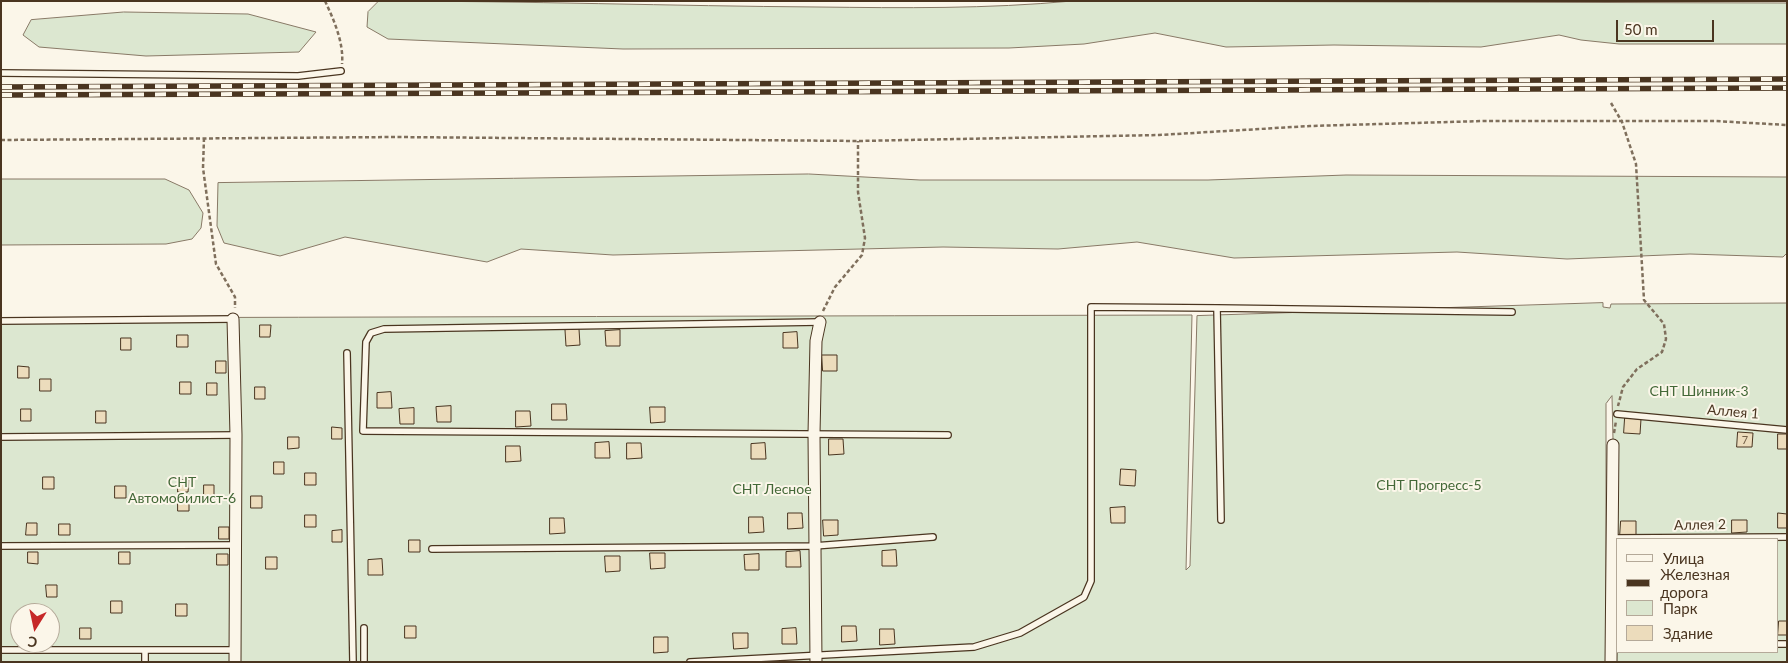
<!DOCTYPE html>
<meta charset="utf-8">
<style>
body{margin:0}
#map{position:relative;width:1788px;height:663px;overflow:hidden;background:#fbf6e9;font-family:Lato,sans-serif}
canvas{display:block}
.frame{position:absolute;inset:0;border:2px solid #4a3520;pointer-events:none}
.legend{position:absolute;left:1616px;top:538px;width:162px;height:115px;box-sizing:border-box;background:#fbf6e9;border:1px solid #b4a999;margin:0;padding:6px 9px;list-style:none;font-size:15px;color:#4a3520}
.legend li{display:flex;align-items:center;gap:10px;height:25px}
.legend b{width:25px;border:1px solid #b4a999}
.north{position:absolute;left:10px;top:603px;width:50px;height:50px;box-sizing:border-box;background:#fbf6e9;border:1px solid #b4a999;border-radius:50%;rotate:190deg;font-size:14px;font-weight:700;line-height:20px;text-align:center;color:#4a3520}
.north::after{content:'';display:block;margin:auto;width:18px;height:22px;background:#c62828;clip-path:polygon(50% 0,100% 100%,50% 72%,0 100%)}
.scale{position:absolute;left:1616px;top:20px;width:98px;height:22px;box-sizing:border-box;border:2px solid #4a3520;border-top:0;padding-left:6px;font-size:15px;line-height:18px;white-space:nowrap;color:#4a3520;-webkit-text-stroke:4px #fbf6e9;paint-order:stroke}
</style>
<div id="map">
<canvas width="1788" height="663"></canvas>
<div class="frame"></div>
<ul class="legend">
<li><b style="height:6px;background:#fbf6e9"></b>Улица</li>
<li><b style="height:6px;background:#4a3520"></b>Железная дорога</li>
<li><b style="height:14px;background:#dce7d0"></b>Парк</li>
<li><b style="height:14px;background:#ecdcbc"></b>Здание</li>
</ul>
<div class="north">С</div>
<div class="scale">50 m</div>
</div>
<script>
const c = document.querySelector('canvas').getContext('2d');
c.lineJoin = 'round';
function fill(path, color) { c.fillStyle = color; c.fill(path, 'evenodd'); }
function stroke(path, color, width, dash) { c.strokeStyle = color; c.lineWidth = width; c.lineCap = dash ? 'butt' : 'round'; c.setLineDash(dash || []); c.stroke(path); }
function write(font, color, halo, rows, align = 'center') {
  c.font = font + ' Lato,sans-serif'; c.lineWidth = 4; c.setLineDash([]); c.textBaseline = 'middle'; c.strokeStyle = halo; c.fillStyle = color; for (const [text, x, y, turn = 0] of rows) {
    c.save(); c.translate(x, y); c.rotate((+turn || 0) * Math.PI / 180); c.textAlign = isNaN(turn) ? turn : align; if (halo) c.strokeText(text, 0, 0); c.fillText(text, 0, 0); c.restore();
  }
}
const green = new Path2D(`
 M379 1C526 1 672 6 818 7 903 8 987 9 1072 1L1787 3V44H1619L1581 40 1559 35 1481 47 1334 45 1226 47 1155 33 1084 44 1009 48 623 49 388 39 367 27 368 12Z
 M124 12 248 14 316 32 299 52 146 56 39 47 23 35 31 20Z
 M809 174 920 180H1208L1346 175 1787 177V253L1783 257 1690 254 1567 259 1457 252 1234 258 1137 242 1058 249 943 247 613 255 521 249 487 262 345 237 280 256 224 243 217 226 218 183Z
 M1 179H165L189 190 203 213 201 228 192 239 166 244 1 245Z
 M1603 303V307L1610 308 1611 304 1787 303V662H1V318L1192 315 1186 570 1190 566 1197 316ZM1612 396 1616 569 1606 628V404ZM1617 539H1777V652H1617ZM20 613H50V643H20Z`);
fill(green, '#dce7d0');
stroke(green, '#887966', 1);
const building = new Path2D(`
 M260 325H271L270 337H260Z
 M579 329 580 345 566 346 565 330Z
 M620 330V346H606L605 331Z
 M797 332 798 348H783V333Z
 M177 335H188V347H177Z
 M121 338H131V350H121Z
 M822 355H837V371H823Z
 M216 361H226V373H216Z
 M18 366 29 367V378H18Z
 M40 379H51V391H40Z
 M180 382H191V394H180Z
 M207 383H217V395H207Z
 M255 387H265V399H255Z
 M391 392 392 408H377V393Z
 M552 404H566L567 420H552Z
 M451 406V422H437L436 407Z
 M650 407H665V422L651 423Z
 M414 408V424H400L399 409Z
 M21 409H31V421H21Z
 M96 411H106V423H96Z
 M516 411H530L531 426 516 427Z
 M1625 418 1641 419 1640 434 1624 433Z
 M332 427 342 428V439H332Z
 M1738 432 1753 433 1752 447H1737Z
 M1778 434H1787V449H1778Z
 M288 437H299V448L288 449Z
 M829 439H843L844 454 829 455Z
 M609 442 610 458H595V443Z
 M627 443H641L642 458 627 459Z
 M765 443 766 459H751V444Z
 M506 446H520L521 461 506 462Z
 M274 462H284V474H274Z
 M1121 469 1136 470 1135 486 1120 485Z
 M305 473H316V485H305Z
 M43 477H54V489H43Z
 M178 480H189L188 492H178Z
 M204 485H214V497H204Z
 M115 486H126V498H115Z
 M251 496H262V508H251Z
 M178 499H189V511H178Z
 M1125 507V523H1111L1110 508Z
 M788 513H802L803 528 788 529Z
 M1778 513 1787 514V528H1778Z
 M305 515H316V527H305Z
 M749 517H763L764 532 749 533Z
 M550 518H564L565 533 550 534Z
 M823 520H838V535L824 536Z
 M1732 520H1747V532L1732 533Z
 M1621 521H1636V536H1620Z
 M27 523H37V535H26Z
 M59 524H70V535H59Z
 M219 527H229V539H219Z
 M342 530V542H332V531Z
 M409 540H420V552H409Z
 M896 550 897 566H882V551Z
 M800 551 801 567H786V552Z
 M28 552H38V564L28 563Z
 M119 552H130V564H119Z
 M650 553H665V568L651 569Z
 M217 554H228V565H217Z
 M759 554V570H745L744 555Z
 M605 556H620V571L606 572Z
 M266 557H277V569H266Z
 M382 559 383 575H368V560Z
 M46 585H57V597H47Z
 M111 601H122V613H111Z
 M176 604H187V616H176Z
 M1779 621H1787V635H1778Z
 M405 626H416V638H405Z
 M842 626H856L857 641 842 642Z
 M80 628H91V639H80Z
 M796 628 797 644H782V629Z
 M880 629H894L895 644 880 645Z
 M733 633H748V648L734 649Z
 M654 637H668V652L654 653Z`);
fill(building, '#ecdcbc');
stroke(building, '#4a3520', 1);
const service = new Path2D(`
 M1 73 298 76 341 71
 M1217 308 1512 312
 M1 321 233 319
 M820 322 384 329 371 333 366 342 363 431 948 435
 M347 353 353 662
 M1617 414 1787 430
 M1 437 236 435
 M1614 538 1787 537
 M1 546 235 545
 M432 549 814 546 933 537
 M1777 644H1787
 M1 650H235
 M145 650V662
 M364 662V628
 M690 662 974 647 1020 633 1084 597 1091 581V307L1217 308 1221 520`);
const minor = new Path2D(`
 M233 319 236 435 235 662
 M816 662 814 434 816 341 820 322
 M1611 662 1613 445`);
stroke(service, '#4a3520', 8);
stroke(minor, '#4a3520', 13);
stroke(new Path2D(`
 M325 1C334 20 344 43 342 64
 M1611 103 1622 122 1636 164 1644 300 1664 324 1666 339 1662 352 1637 369 1623 387 1618 406
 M204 138 203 168 216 264 235 297V308
 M1 140 395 137 858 141 1159 135 1310 126 1483 121H1715L1787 125
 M823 311 835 287 862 255 865 238 858 192V141
 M1614 433 1616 421`), '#7f6f5c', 2.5, [4, 2.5]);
stroke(service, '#fbf6e9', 5.5);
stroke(minor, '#fbf6e9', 11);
const rail = new Path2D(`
 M1 87 1787 79
 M1 95 1787 88`);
stroke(rail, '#4a3520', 5.5);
stroke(rail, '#fbf6e9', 4, [11]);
write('11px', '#725f47', null, [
 ["7",1745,440]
]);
write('14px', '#436837', '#fbf6e9', [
 ["СНТ Шинник-3",1699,391],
 ["СНТ",182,482],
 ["Автомобилист-6",182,498],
 ["СНТ Прогресс-5",1429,485],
 ["СНТ Лесное",772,489]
]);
write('14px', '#4a3520', '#fbf6e9', [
 ["Аллея 1",1733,412,5],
 ["Аллея 2",1700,525,-1]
]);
</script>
